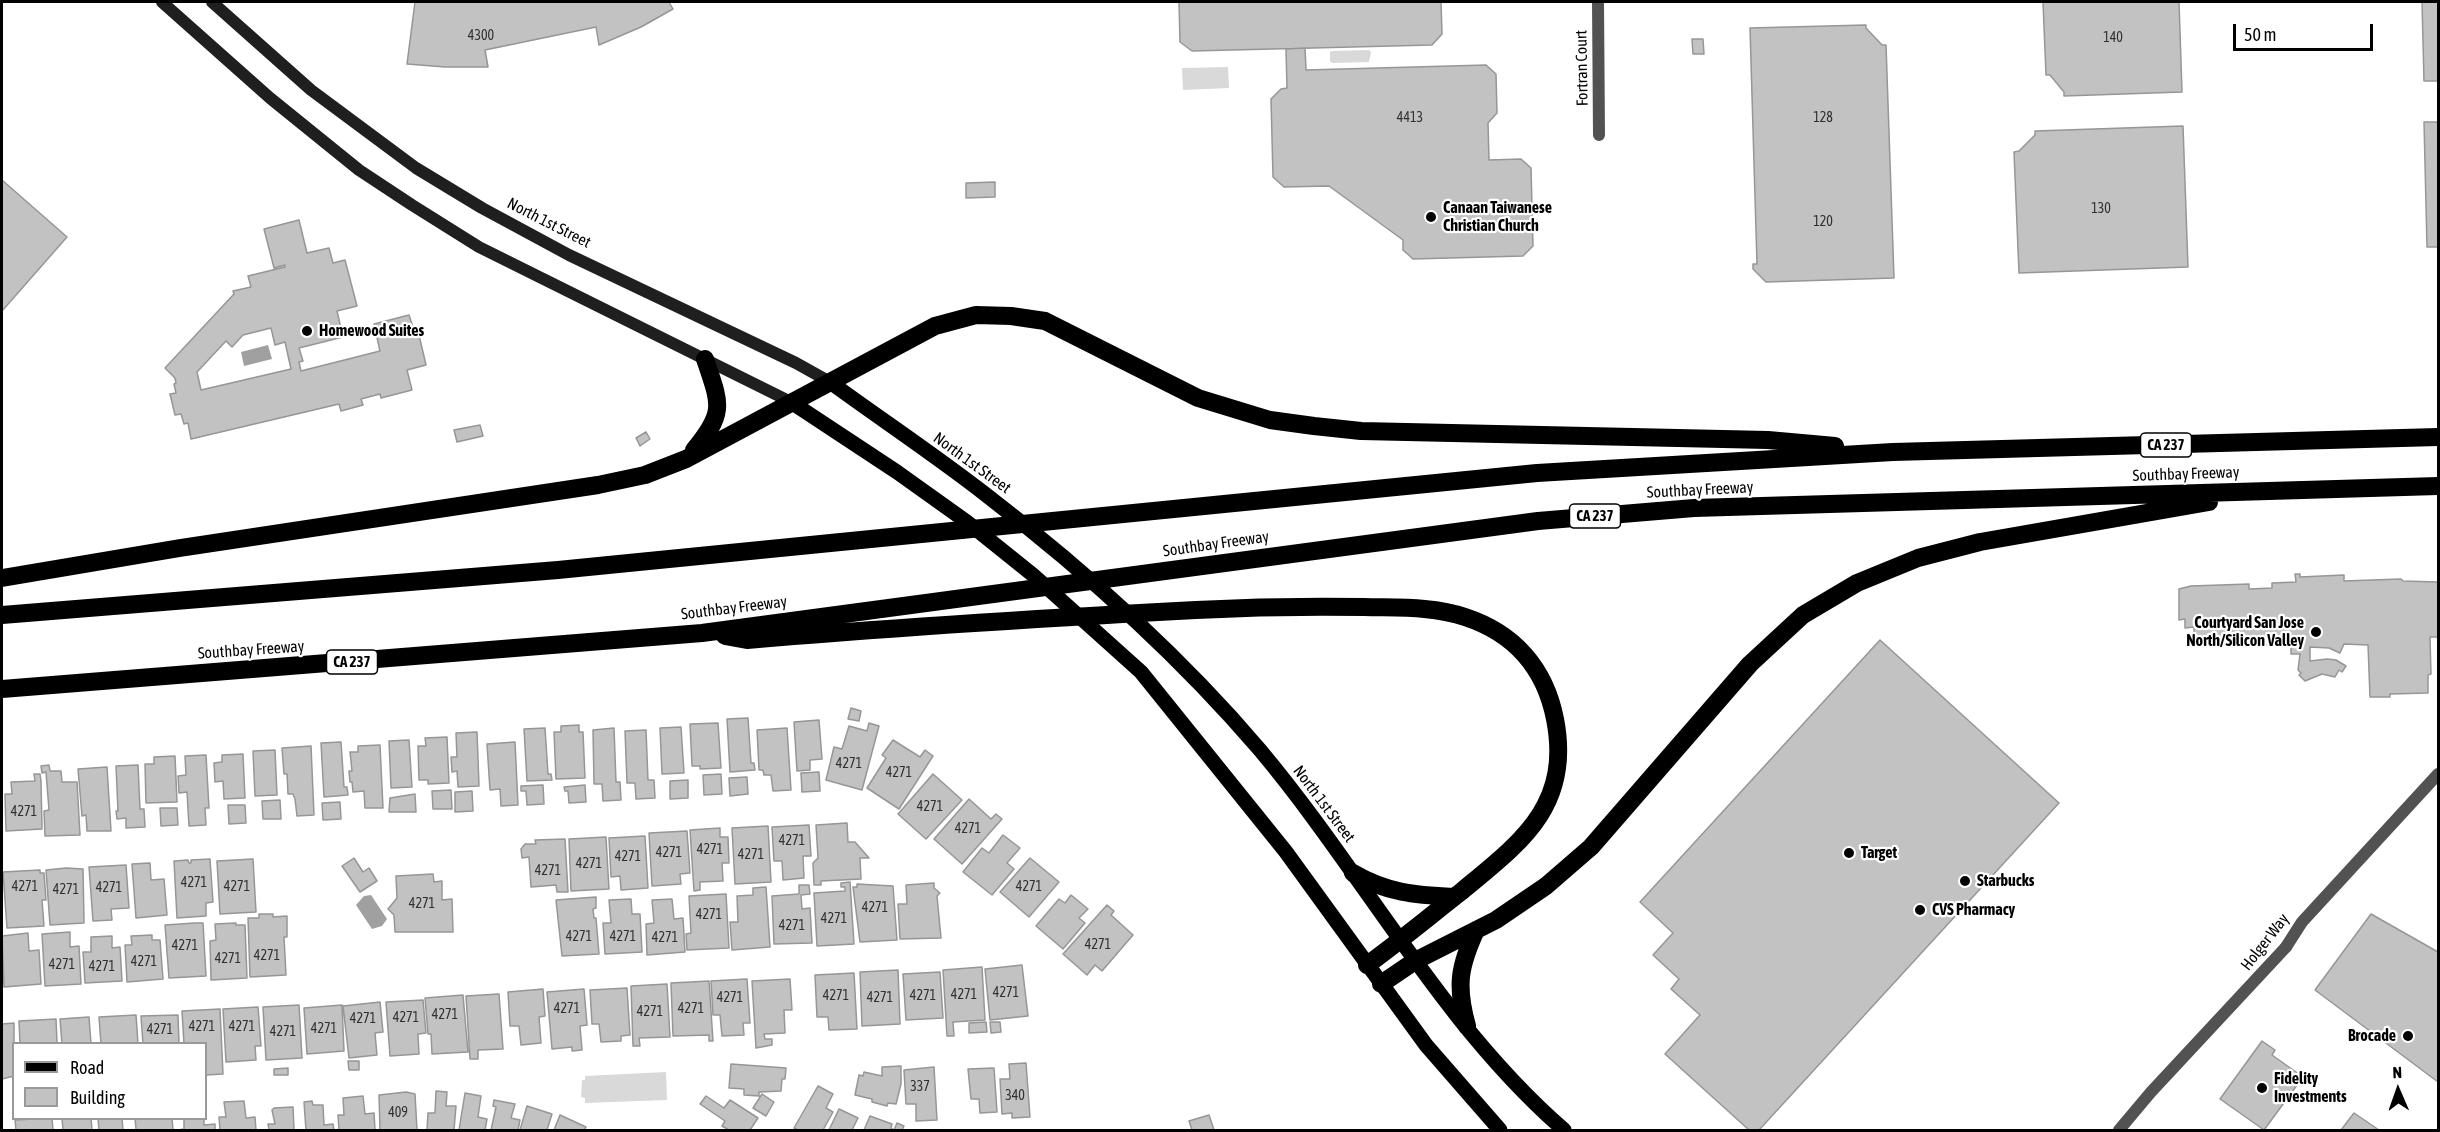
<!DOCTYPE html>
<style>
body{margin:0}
#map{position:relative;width:2440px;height:1132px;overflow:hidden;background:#fff;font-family:"Asap Condensed",sans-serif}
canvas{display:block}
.frame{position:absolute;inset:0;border:3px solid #000;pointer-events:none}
.legend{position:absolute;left:12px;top:1042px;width:195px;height:78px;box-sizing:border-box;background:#fff;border:2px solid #999;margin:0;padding:8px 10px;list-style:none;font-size:18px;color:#000}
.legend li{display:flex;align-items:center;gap:12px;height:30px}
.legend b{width:30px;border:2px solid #999}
.north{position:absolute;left:2368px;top:1060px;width:60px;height:60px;-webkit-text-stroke:4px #fff;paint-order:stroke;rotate:358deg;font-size:16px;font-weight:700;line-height:24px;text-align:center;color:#000}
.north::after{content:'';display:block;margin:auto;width:21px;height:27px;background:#000;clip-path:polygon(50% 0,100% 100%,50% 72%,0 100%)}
.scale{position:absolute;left:2233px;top:24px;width:140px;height:27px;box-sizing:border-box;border:3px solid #000;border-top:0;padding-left:8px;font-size:18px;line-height:21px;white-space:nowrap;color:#000;-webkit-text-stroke:4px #fff;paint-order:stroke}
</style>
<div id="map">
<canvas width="2440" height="1132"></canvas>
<div class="frame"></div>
<ul class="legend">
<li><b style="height:8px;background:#000"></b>Road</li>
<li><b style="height:16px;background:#c2c2c2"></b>Building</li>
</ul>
<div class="north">N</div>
<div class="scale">50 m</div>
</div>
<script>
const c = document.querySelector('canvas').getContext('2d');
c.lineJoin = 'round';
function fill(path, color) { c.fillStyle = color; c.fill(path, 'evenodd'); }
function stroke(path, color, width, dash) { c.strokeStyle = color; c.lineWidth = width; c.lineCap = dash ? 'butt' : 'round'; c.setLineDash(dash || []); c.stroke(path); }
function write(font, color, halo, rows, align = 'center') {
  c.font = font + ' "Asap Condensed",sans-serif'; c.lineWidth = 4.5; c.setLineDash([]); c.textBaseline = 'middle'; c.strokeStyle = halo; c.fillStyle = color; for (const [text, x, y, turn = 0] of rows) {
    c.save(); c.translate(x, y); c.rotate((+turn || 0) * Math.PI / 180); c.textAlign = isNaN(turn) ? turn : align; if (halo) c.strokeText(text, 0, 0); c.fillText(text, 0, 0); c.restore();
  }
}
fill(new Path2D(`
 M1369 50 1371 52 1369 62 1332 63 1330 61V52L1332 51Z
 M1228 67 1229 88 1183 90 1182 68Z
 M666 1072 667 1100 585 1103V1098L581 1097 582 1080H585V1076Z`), '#d9d9d9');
fill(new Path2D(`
 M268 345 272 359 244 366 241 352Z
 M371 895 387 919 382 926 372 929 356 905 364 896Z`), '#a0a0a0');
const building = new Path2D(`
 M415 2H669L673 9 641 27 599 45 596 27 485 50 488 67H445L407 64Z
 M1179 2H1441L1442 34 1432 45 1192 51 1180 42Z
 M2043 2H2179L2182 92 2064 96V92L2050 75H2046Z
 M2422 2H2438V81H2424Z
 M1866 25V28L1882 45H1886L1894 278 1766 282 1753 269V264H1757L1750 28Z
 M1692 39H1703L1704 54H1693Z
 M1305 48 1306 70 1486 65 1496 74 1497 113 1488 123 1489 160 1521 159 1531 168 1533 246 1523 256 1413 259 1403 250V240L1329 186 1284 187 1273 177 1271 99 1281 89 1287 88 1286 49Z
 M2424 122H2438V247H2427Z
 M2183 126 2188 267 2019 273 2014 152 2019 151 2035 135V131Z
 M2 180 67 237 2 311Z
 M995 182V197L966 198V183Z
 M299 220 307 253 329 248 333 263 345 260 357 306 337 311 343 337 299 348 303 361 299 362 301 371 380 351 374 324 409 315 416 336 419 335 426 365 407 370 412 390 381 398 380 394 361 399 363 405 341 411 339 404 191 439 188 423 184 424 181 414 175 415 170 394 176 393 174 384 176 383 175 378 165 368 234 294 233 291 251 287 248 276 285 267V265L274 268 264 229ZM271 328 275 345 285 342 291 369 201 390 197 372 226 341 232 347 243 335Z
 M480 425 483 436 457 442 454 430Z
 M646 432 650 439 640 446 636 438Z
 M2295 574H2300V577L2344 575V581L2401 579 2403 581 2438 582V637H2430L2431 674 2428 675V693L2390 694V697H2370L2368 645 2344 644 2340 653 2329 648 2310 647V661L2327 659 2336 660 2346 666 2342 672 2339 670 2335 677 2322 674 2305 681 2299 675 2301 673 2298 670 2300 654H2291V645H2263V641H2194V627L2185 628V619L2179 620V589L2191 586 2249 584V589L2272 588V583L2296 582Z
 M1880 640 2059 803 1759 1130H1749L1665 1054 1700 1015 1671 989 1679 979 1653 955 1673 933 1640 902Z
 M851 708 861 711 859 721 848 719Z
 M748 718 751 763H754L755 770 730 772 727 719Z
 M819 720 822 759 810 760V770L797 771 794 722Z
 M718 723 721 768 700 769V766H692L690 724Z
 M869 723 879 726 862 790 826 780 834 747 842 749 849 726 867 731Z
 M579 725V732H583L585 778 556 779 554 732H561V726Z
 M681 727 684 773 662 774 660 728Z
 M545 728 548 774H551L552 780 527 781 524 729Z
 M614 728 616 782H620L621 800 603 801 602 784H594L593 730Z
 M787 728 791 790 773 791 771 775H764L763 770H759L757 730Z
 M646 730 648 780H654L655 798 636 799 635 783H627L625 731Z
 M477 732 479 786 458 787 457 771 452 772 451 757H457L456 733Z
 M447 737 449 783 428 784V780H419L418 746H426L425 738Z
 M409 740 412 787 391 788 389 741Z
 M893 740 920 757 925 750 933 756 899 809 867 788 886 758 882 755Z
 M341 742 344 787H347L348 795 324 797 321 743Z
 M515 742 518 805 501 806 500 789 490 790 487 744Z
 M380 745 383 808H365L364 791 353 792 352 782H350L349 771H352L350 752H358V746Z
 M311 746 314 815 297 816 295 799 293 794H288L287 774H284L282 748Z
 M275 750 277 795 255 796 253 751Z
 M243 754 245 798 224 799 223 781 215 782 214 763 222 762V755Z
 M206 755 209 808H205L206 825 189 826 187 792 179 793 178 776 186 775 185 756Z
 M175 756 177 802 146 803 145 764H154V757Z
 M49 765 50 771H61L62 782H77L80 835 45 836 44 811 49 810 46 772 42 773 41 766Z
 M138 765 140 809H144L145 827 126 828V818L117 819 116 811H118L116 766Z
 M107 767 111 831H87L86 815 82 816 78 769Z
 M819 772 820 791 802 792 801 773Z
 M34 774H40L41 781 42 829 6 831 5 794H12L11 782 35 781Z
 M721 774 722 794 704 795 703 775Z
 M933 774 962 800 926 839 898 814Z
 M747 777 748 794 730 796 729 778Z
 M688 780V798L670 799V781Z
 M543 785 544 804 527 805 526 791H521V786Z
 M585 785 586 802 569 803 568 791H565L564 787Z
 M451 790 452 809H433L432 791Z
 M472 791 473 811 455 812V792Z
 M415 794 416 812H389L390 798Z
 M969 799 991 819 996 814 1002 819 962 864 934 839Z
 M280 800 281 819H263L262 801Z
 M340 802 341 819 323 820 322 803Z
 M228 805H245L246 823 229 824Z
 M160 808H177L178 825 161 826Z
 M847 823 848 842H855L869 858H860L861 879 821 881V885H814L813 863 818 858 816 825Z
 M809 825 811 856H803L804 878 783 880 782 861H774L772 827Z
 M768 826 771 882 735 884 732 828Z
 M720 828V837H728L729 863H722L723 881 700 882V890L694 891 690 830Z
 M687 831 690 873 680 874 681 884 652 886 649 833Z
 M1003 835 1020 848 1007 863 1014 869 992 895 963 872 982 848 989 853Z
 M645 836 648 888 621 890 620 876 611 877 609 838Z
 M606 837 609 889 571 891 569 839Z
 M565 839 568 892H557L556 885 531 887 529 857 522 858 521 849 525 844H536L535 840Z
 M354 858 363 872 369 868 377 881 360 892 342 866Z
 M1030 858 1059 882 1029 917 1000 892Z
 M210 859 213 902 206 903V916L177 918 174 861 188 860 189 863H191V860Z
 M253 859 256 912 220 914 217 861Z
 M150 863 151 880 164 879 167 915 136 918 132 864Z
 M126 865 129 908 111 909 112 920 93 921 89 867Z
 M66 868 83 869 84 923 50 925 46 870Z
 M40 870V873H44L46 900H42L44 926 7 928 3 872Z
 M433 874 434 882 442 881V900L452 899 453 932H395L394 915 388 909 397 898 396 876Z
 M850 882 854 944 817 946 814 893 845 891V887H841V883Z
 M934 883V888L940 893 937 896 941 938 900 939 898 904H907L906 885Z
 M857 884 893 886 897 940 860 942 853 887H857Z
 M799 885H809L810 894 801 895 802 909 810 908 812 943 774 944 772 896 799 894Z
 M766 887 770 947 732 950 730 922H738L737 896 753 895V888Z
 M726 894 729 948 687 950 686 934 691 933 689 896Z
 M1071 895 1088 909 1079 918 1085 923 1063 949 1036 926 1059 899 1065 903Z
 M596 897V908L593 909 594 918H596L599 954 562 956 556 900Z
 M631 899 632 914H640L642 952 605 954 603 923H611L609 900Z
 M672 899 674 919 683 918 685 952 647 955 646 924 654 923 652 900Z
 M1107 905 1114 911 1111 915 1133 935 1102 971 1095 965 1087 975 1063 954Z
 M259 914H273V917L287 916V937H284L286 975 250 977 248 918H259Z
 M2371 914 2438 952V1082L2315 990Z
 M195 923H203L206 976 169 978 165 925Z
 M236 923V925H245L247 978 211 980 210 941 216 940 215 924Z
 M70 932V947L79 946 81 984 45 986 42 934Z
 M28 933 29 951 39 950 41 984 4 987 2 936Z
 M152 935V940H160L163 979 127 982 125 945H132L131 936Z
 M112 936V948L120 947 122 981 85 983 83 952H91V937Z
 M1022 965 1028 1016 990 1020 985 969Z
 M982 967 985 1020 953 1022 954 1036H947L943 970Z
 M898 970 900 1024 862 1026 860 972Z
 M940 972 943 1018 906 1020 903 974Z
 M854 973 857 1029 829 1030 828 1017H817L815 975Z
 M747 979 750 1023H743L744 1035 722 1036 720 1015H713L711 981Z
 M790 979 792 1010H784L785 1033 764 1034 765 1039H772V1045L756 1048 752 981Z
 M709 981 713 1041H709V1035L673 1036 671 983Z
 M667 984 670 1037 639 1038 640 1046H633L631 986Z
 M627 988 630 1035 621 1036V1041L601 1042 599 1024H592L590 990Z
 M543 989 545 1016 539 1017 541 1043 521 1045 519 1026H510L508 992Z
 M584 989 587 1025 580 1026 582 1050 572 1051V1047L552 1049 547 992Z
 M499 994 503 1049 478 1050V1059H470L466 996Z
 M463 995 468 1052 432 1054 431 1034H428L425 998Z
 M423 1000 426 1033 418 1034 419 1054 390 1056 386 1002Z
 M380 1002 383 1032 375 1033 377 1055 349 1058 343 1006Z
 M299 1005 302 1058 266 1060 263 1007Z
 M342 1005 344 1051 307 1054 304 1008Z
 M258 1007 261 1046H255L256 1060 226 1062 223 1009Z
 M220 1009 223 1074 206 1075V1044H184L182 1011Z
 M136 1015 138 1044H101L99 1017Z
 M178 1015 179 1044H143L141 1016Z
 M89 1017 91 1044H62L60 1019Z
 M56 1019 57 1043 59 1044H20L19 1021Z
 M986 1022 987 1032 969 1033V1023Z
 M990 1022H1000L1001 1032 991 1033Z
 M14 1023V1076L2 1079V1024Z
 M2262 1041 2275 1050 2272 1055 2303 1077 2264 1130 2220 1099Z
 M348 1061H359V1070H349Z
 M1026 1063 1030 1117 1012 1118V1113L1002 1114 1000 1079H1010L1009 1064Z
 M731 1064 786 1068 785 1079H782L781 1091 759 1092V1096L744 1095V1089L729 1088Z
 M901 1066V1084L896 1104 888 1103 887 1106 872 1102V1099L855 1095 859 1075 863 1076 864 1072 882 1076V1067Z
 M934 1067 937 1120 916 1121V1104H906L904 1070Z
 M288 1068V1075H274V1069Z
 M994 1068 997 1112 980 1113 979 1099H971L968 1069Z
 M818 1086 833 1094 826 1108 833 1112 823 1130H798L794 1128Z
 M436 1091 447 1092 446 1106H456L454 1130H427L428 1113H435Z
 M406 1092 415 1094 417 1130H380L379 1095Z
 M465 1093 481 1096 478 1117 487 1119 485 1130H459Z
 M762 1094 774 1102 766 1116 753 1108Z
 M363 1096 365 1114 374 1113 375 1130H339L338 1115H344L343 1098Z
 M706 1096 724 1108 730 1100 758 1118 750 1130H729L722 1126 725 1121 700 1104Z
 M494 1100 515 1104 511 1118 520 1120 518 1130H491L496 1107 493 1106Z
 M244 1101 246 1118 255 1117 256 1130H220L219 1117H226L224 1102Z
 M312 1101 313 1105H323L324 1125 333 1124 334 1130H306L304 1102Z
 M527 1106 552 1114 547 1130H520Z
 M293 1107 294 1130H269L268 1124H275L272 1110 274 1108Z
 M839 1109 858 1118 852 1130H829Z
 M2354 1113 2379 1130H2341Z
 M560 1115 586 1127 584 1130H554Z
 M1209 1115 1214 1130H1192L1189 1121Z
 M870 1116 892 1124 891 1128 894 1130 897 1123 904 1126 902 1130H864Z
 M52 1118 53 1130H16L15 1120Z
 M62 1118H91L92 1130H63Z
 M98 1118H122L123 1130H99Z
 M135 1118H172L173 1130H136Z
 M184 1118H204V1125L215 1124V1130H178L184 1129Z`);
fill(building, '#c2c2c2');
stroke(building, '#969696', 1.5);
stroke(new Path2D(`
 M1598 2 1599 135
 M2119 1130 2151 1092 2286 947`), '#525252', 12);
stroke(new Path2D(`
 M2286 947 2302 922 2438 774`), '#525252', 12);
stroke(new Path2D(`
 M162 2 270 98 359 170 412 205 479 247 791 402
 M212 2 311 90 416 168 482 208 569 255 796 363 830 382`), '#1f1f1f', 12);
stroke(new Path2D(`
 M830 382C882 420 935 455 985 494 1084 570 1179 655 1260 750 1364 874 1441 1023 1564 1130
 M791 402 897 472 967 522 1033 575 1141 672 1286 852 1426 1045 1500 1130`), '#000', 15);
stroke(new Path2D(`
 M694 450C726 412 720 404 705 359
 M2 578 180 548 598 485 645 475 686 459 935 326 976 315 1011 316 1045 321 1198 398 1270 420 1314 426 1361 431 1768 440 1835 446
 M2 615 558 570 1537 473 1893 452 2438 437
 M725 636 747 640C897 627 1046 618 1196 610 1252 607 1308 606 1364 607 1397 608 1433 606 1465 617 1514 633 1545 668 1555 719 1572 806 1521 842 1462 891 1430 916 1400 941 1367 965
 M2 689 702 633 1538 521 1694 508 2438 486
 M1353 873C1387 893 1415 895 1454 897
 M1381 984 1415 961 1496 920 1546 886 1591 847 1750 664 1803 615 1857 583 1918 558 1980 542 2209 502
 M1467 1026C1456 986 1459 967 1476 930`), '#000', 18);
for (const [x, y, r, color] of [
 [1431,217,6,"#000"],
 [307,331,6,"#000"],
 [2316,632,6,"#000"],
 [1849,853,6,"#000"],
 [1965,881,6,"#000"],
 [1920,910,6,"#000"],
 [2408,1036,6,"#000"],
 [2262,1088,6,"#000"]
]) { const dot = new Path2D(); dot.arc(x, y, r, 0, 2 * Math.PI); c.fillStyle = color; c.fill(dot); stroke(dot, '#fff', 2); }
write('14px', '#303030', null, [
 ["4300",481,36],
 ["140",2113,38],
 ["4413",1410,118],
 ["128",1823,118],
 ["130",2101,209],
 ["120",1823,222],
 ["4271",849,764],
 ["4271",899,773],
 ["4271",930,807],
 ["4271",24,812],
 ["4271",968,829],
 ["4271",792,841],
 ["4271",710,850],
 ["4271",669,853],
 ["4271",751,855],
 ["4271",628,857],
 ["4271",589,864],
 ["4271",548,871],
 ["4271",194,883],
 ["4271",25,887],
 ["4271",237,887],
 ["4271",1029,887],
 ["4271",109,888],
 ["4271",66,890],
 ["4271",422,904],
 ["4271",875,908],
 ["4271",709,915],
 ["4271",834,919],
 ["4271",792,926],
 ["4271",579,937],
 ["4271",623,937],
 ["4271",665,938],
 ["4271",1098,945],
 ["4271",185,946],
 ["4271",267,956],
 ["4271",228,959],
 ["4271",144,962],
 ["4271",62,965],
 ["4271",102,967],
 ["4271",1006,993],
 ["4271",964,995],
 ["4271",836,996],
 ["4271",923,996],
 ["4271",730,998],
 ["4271",880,998],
 ["4271",567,1009],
 ["4271",691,1009],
 ["4271",650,1012],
 ["4271",445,1015],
 ["4271",406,1018],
 ["4271",363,1019],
 ["4271",202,1027],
 ["4271",242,1027],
 ["4271",324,1029],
 ["4271",160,1030],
 ["4271",283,1032],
 ["337",920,1087],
 ["340",1015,1096],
 ["409",398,1113]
]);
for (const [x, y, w] of [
 [2166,445,51],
 [1595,516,51],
 [352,662,51]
]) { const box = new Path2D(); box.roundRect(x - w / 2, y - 12, w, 24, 4.5); c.fillStyle = '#fff'; c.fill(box); stroke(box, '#000', 1.5); }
write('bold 15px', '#000', null, [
 ["CA 237",2166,445],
 ["CA 237",1595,516],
 ["CA 237",352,662]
]);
write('16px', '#000', '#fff', [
 ["Fortran Court",1582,68,-91],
 ["North 1st Street",549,223,27],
 ["North 1st Street",972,463,36],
 ["Southbay Freeway",2186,474,-2],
 ["Southbay Freeway",1700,490,-3],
 ["Southbay Freeway",1216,544,-8],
 ["Southbay Freeway",734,608,-7],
 ["Southbay Freeway",251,650,-4],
 ["North 1st Street",1324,804,53],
 ["Holger Way",2265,942,-52]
]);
write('bold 16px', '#000', '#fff', [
 ["Canaan Taiwanese",1443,208],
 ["Christian Church",1443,226],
 ["Homewood Suites",319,331],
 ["Courtyard San Jose",2304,623,"right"],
 ["North/Silicon Valley",2304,641,"right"],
 ["Target",1861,853],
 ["Starbucks",1977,881],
 ["CVS Pharmacy",1932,910],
 ["Brocade",2396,1036,"right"],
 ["Fidelity",2274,1079],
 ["Investments",2274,1097]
], 'left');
</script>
